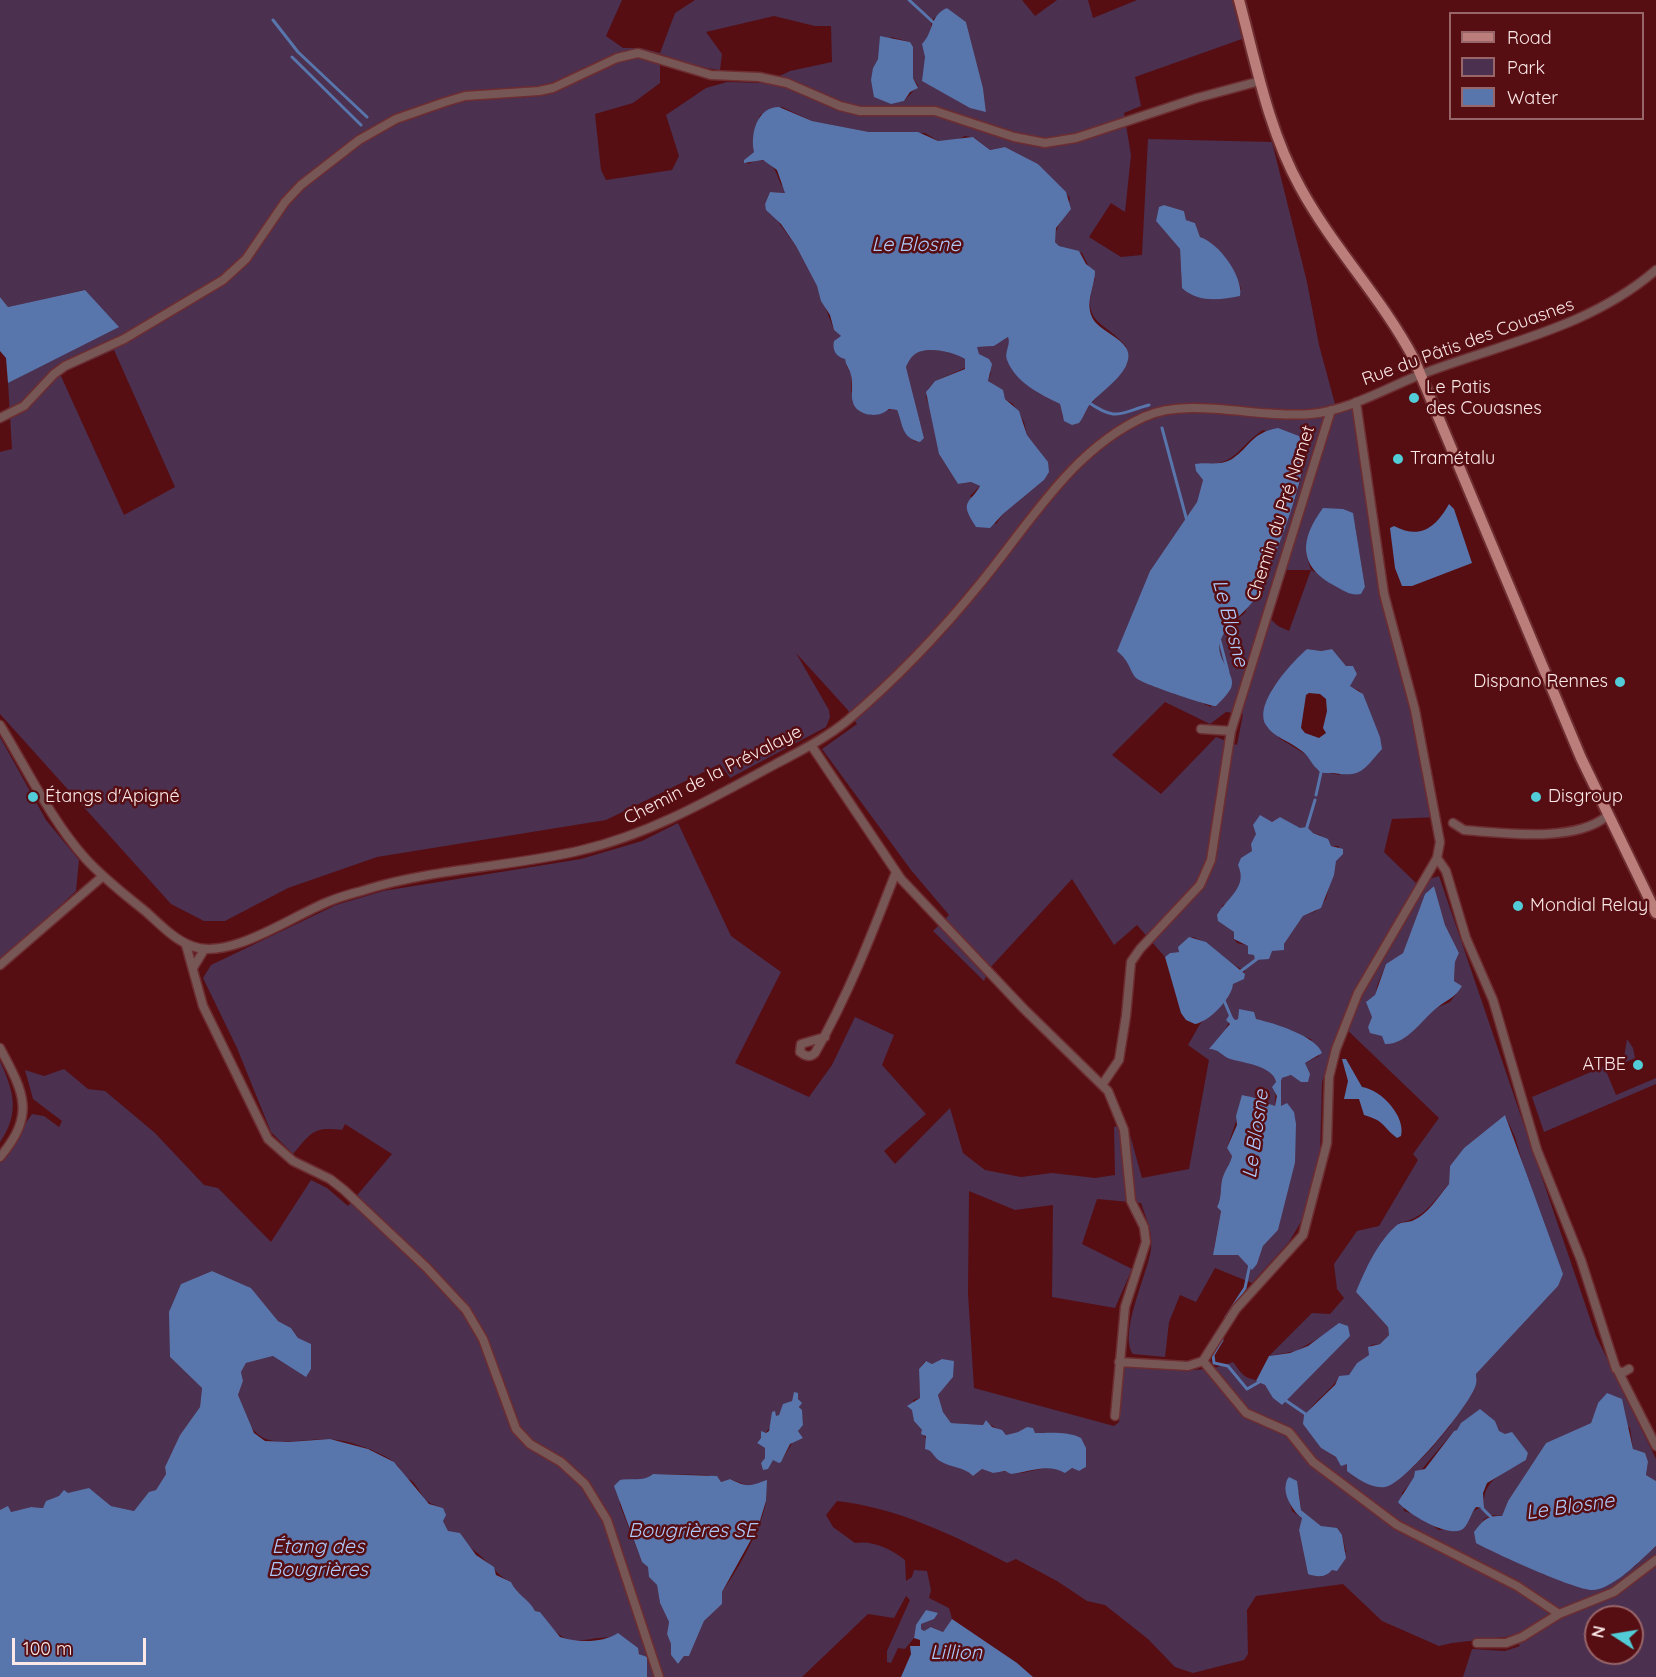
<!DOCTYPE html>
<meta charset="utf-8">
<style>
body{margin:0}
#map{position:relative;width:1656px;height:1677px;overflow:hidden;background:#560e13;font-family:Quicksand,sans-serif}
canvas{display:block}
.legend{position:absolute;left:1449px;top:12px;width:195px;height:108px;box-sizing:border-box;background:#560e13;border:2px solid #986568;margin:0;padding:8px 10px;list-style:none;font-size:18px;color:#fbe8e7}
.legend li{display:flex;align-items:center;gap:12px;height:30px}
.legend b{width:30px;border:2px solid #986568}
.north{position:absolute;left:1584px;top:1605px;width:60px;height:60px;box-sizing:border-box;background:#560e13;border:2px solid #986568;border-radius:50%;rotate:282deg;font-size:16px;font-weight:700;line-height:24px;text-align:center;color:#fbe8e7}
.north::after{content:'';display:block;margin:auto;width:21px;height:27px;background:#52ccd6;clip-path:polygon(50% 0,100% 100%,50% 72%,0 100%)}
.scale{position:absolute;left:12px;top:1638px;width:134px;height:27px;box-sizing:border-box;border:3px solid #fbe8e7;border-top:0;padding-left:8px;font-size:18px;line-height:21px;white-space:nowrap;color:#fbe8e7;-webkit-text-stroke:4px #560e13;paint-order:stroke}
</style>
<div id="map">
<canvas width="1656" height="1677"></canvas>
<ul class="legend">
<li><b style="height:8px;background:#bc7e7a"></b>Road</li>
<li><b style="height:16px;background:#4b304f"></b>Park</li>
<li><b style="height:16px;background:#5875ac"></b>Water</li>
</ul>
<div class="north">N</div>
<div class="scale">100 m</div>
</div>
<script>
const c = document.querySelector('canvas').getContext('2d');
c.lineJoin = 'round';
function fill(path, color) { c.fillStyle = color; c.fill(path, 'evenodd'); }
function stroke(path, color, width, dash) { c.strokeStyle = color; c.lineWidth = width; c.lineCap = dash ? 'butt' : 'round'; c.setLineDash(dash || []); c.stroke(path); }
function write(font, color, halo, rows, align = 'center') {
  c.font = font + ' Quicksand,sans-serif'; c.lineWidth = 5; c.setLineDash([]); c.textBaseline = 'middle'; c.strokeStyle = halo; c.fillStyle = color; for (const [text, x, y, turn = 0] of rows) {
    c.save(); c.translate(x, y); c.rotate((+turn || 0) * Math.PI / 180); c.textAlign = isNaN(turn) ? turn : align; if (halo) c.strokeText(text, 0, 0); c.fillText(text, 0, 0); c.restore();
  }
}
fill(new Path2D(`
 M0 0H622L606 36 623 48H641L660 53 675 13 695 0H1022L1035 16 1057 0H1088L1093 18 1137 0H1234L1242 39 1135 77 1141 106 1124 113 1131 155 1125 212 1111 203 1089 237 1121 257 1142 255 1148 139 1272 142 1307 282 1319 345 1335 404 1343 410 1355 406 1380 563 1438 817 1392 819 1384 852 1416 883 1439 876 1596 1336 1656 1459V1481L1646 1475 1648 1462 1633 1449 1630 1428 1598 1403 1591 1423 1546 1443 1508 1501 1502 1516 1491 1515 1483 1520 1487 1549 1561 1580 1591 1590 1634 1567 1656 1546V1677H1463L1472 1649 1505 1651 1520 1646 1513 1636 1452 1643 1439 1646 1382 1621 1343 1584 1256 1596 1247 1610 1248 1654 1244 1660 1193 1673 1175 1667 1148 1639 1105 1605 1087 1601 1057 1581 1016 1559 1007 1563C953 1535 898 1508 837 1501L826 1515 833 1527 855 1543C873 1540 891 1549 905 1560L906 1581 912 1577 914 1570 927 1571 931 1590 929 1598 949 1608 952 1619 943 1632 932 1627 924 1631 921 1629V1624L938 1613 916 1625 914 1638 905 1649 898 1648 891 1663 887 1662V1651L910 1600 906 1596 894 1618 868 1614 802 1677H647V1658C637 1653 620 1637 610 1637 570 1640 567 1650 540 1612L535 1611C529 1600 517 1595 511 1582 497 1575 497 1571 486 1561 475 1550 468 1548 460 1534L448 1532 443 1521V1508C420 1501 426 1498 413 1482 410 1479 405 1478 402 1474 401 1472 400 1468 398 1466 389 1455 362 1446 348 1442 297 1429 256 1470 238 1395L243 1381 241 1372 246 1363 273 1356 298 1338 291 1328 278 1321 251 1288 212 1271 181 1284 170 1357 202 1388 200 1407 180 1435 165 1467 166 1474 156 1490 149 1493 134 1511 111 1506 95 1493 78 1492 51 1499 43 1508 31 1507 11 1512 5 1509 0 1510V1160L32 1114 44 1116 59 1127 62 1121 33 1099 25 1070 44 1076 64 1069 88 1089 105 1091 155 1133 204 1185 218 1188 271 1242 311 1180 327 1188 348 1206 392 1154 345 1124 342 1130C313 1126 311 1133 293 1154L271 1132 237 1048 203 978 211 965 336 905 383 891 581 859 642 841 678 823 731 936 781 972 735 1063 809 1097 832 1065 855 1017 894 1035 882 1065 926 1114 884 1151 895 1164 950 1108 963 1153 985 1170 1021 1177 1052 1173 1095 1178 1115 1175 1114 1127 1127 1124 1142 1178 1189 1169 1209 1060 1188 1045 1200 1024 1225 1000 1233 984 1245 971C1224 961 1214 945 1193 937L1179 947V952L1170 953 1165 957 1137 925 1114 945 1072 879 989 969 984 981 933 931 949 915 911 870 822 749 857 724 847 709 796 653 829 710 830 717 826 727 730 778 720 764 606 820 377 857 288 888 225 921H204L171 904 0 714V452L12 449 8 383 47 361 84 290 8 307 0 297ZM947 8 966 22 983 88 986 111C962 102 944 93 923 81L932 20ZM774 16 815 26H831L832 62 790 71 765 83 727 82 706 88 666 115 679 156 672 170 606 180 601 170 595 114 633 103 660 83V54L699 67 720 70 722 54 706 32ZM891 37 910 42 913 78 918 86 904 101 899 102 873 68ZM782 107 812 121 869 132 925 133 938 141 957 140 965 136 975 138 990 150 1005 147 1038 164 1070 198C1068 215 1054 224 1055 242L1059 246 1082 253 1095 279C1080 324 1102 319 1126 346L1127 364 1089 406 1079 423 1063 418 1060 404C1040 394 1016 383 1008 360 1005 353 1011 345 1008 337L994 346 977 347V352L991 373 988 381 1003 393 1005 399 1013 404 1024 422 1027 435 1041 453 1044 480 1003 514 996 524 970 496 980 486 971 482 958 484 940 456 934 419 926 397 928 389 935 381 965 368 966 359C954 352 925 345 914 355 910 358 908 363 906 367L924 438 916 442C901 432 903 424 897 410 882 408 878 417 861 412L851 392V374L847 367 841 336 834 330 817 286 796 246 765 204 770 192 785 193C785 187 781 186 779 180 774 164 765 155 748 164L744 160 754 152 753 138 760 115ZM1164 205 1184 211 1186 220 1195 223 1200 237C1217 242 1237 271 1241 289L1182 288 1180 249 1156 221ZM114 350 175 487 124 515 60 374ZM1263 430 1307 445C1301 505 1269 559 1245 613L1231 624 1221 638 1219 649 1223 664 1211 707C1186 695 1160 690 1136 678L1132 666 1118 651 1150 571 1197 502 1203 480 1196 471 1198 463C1236 468 1236 448 1263 430ZM1355 526 1365 587 1361 594 1311 570 1306 554 1307 546ZM1277 570H1311L1289 631 1278 626 1263 612ZM1307 649 1321 651 1332 649 1346 666H1353L1357 674 1349 686 1360 691 1380 737 1339 775 1317 770 1310 757 1279 738 1263 717 1272 689ZM1165 702 1210 724 1226 712 1243 714 1237 745 1216 737 1161 794 1112 755ZM1280 817 1300 829 1320 835 1331 846H1339L1326 899 1316 911 1303 916 1284 944 1272 951 1237 943 1234 939V932L1224 924 1222 906C1235 897 1245 881 1239 864L1252 851 1256 834 1265 819 1272 822ZM1434 886 1445 925 1459 953 1455 962 1454 981 1462 986 1450 1002 1436 1008 1408 1035 1396 1041 1368 1027 1372 1017 1377 986 1386 964 1403 953 1425 894ZM1239 1009 1256 1019 1283 1027 1290 1032 1311 1039 1319 1056 1305 1063 1307 1071 1302 1082 1291 1075 1282 1078 1280 1081 1281 1107 1290 1110 1295 1163 1278 1230 1263 1246 1257 1264 1250 1267 1238 1255 1219 1254 1214 1248 1221 1211 1217 1207C1223 1196 1219 1184 1224 1174 1227 1167 1230 1164 1232 1156L1227 1148 1245 1095 1249 1098 1263 1096C1265 1102 1268 1107 1275 1106L1276 1082 1272 1073 1258 1065 1230 1059 1213 1045 1225 1031 1229 1022 1238 1019ZM1342 1025 1439 1118 1413 1154 1418 1160 1379 1226 1357 1231 1334 1264 1337 1289 1344 1298 1330 1314 1312 1313 1269 1356 1296 1351 1328 1333 1282 1405C1276 1400 1267 1386 1263 1384 1245 1374 1248 1383 1233 1362 1200 1376 1158 1368 1123 1367L1119 1422 1114 1426 974 1388 968 1294 969 1191 1015 1210 1053 1205 1052 1297 1115 1308 1132 1269 1082 1244 1097 1199 1141 1203C1146 1218 1153 1232 1151 1249 1148 1273 1118 1334 1133 1354L1165 1357 1169 1322 1180 1295 1196 1302 1215 1268 1252 1283 1289 1242 1302 1220 1320 1154 1322 1082ZM1505 1115 1515 1137 1558 1286 1476 1374 1450 1426 1430 1450 1412 1468 1373 1486 1355 1477 1347 1464 1321 1448 1305 1420C1309 1402 1331 1393 1339 1376H1349L1357 1363 1369 1355 1371 1345 1380 1344 1389 1335 1388 1327 1356 1292 1399 1223C1425 1218 1432 1203 1449 1184L1450 1166 1464 1148ZM942 1359 953 1377 938 1395 943 1412 951 1423 984 1425 986 1420C992 1428 1000 1428 1006 1435L1018 1432 1027 1427 1035 1433C1053 1433 1073 1433 1086 1448V1467L1079 1471C1061 1462 1040 1470 1022 1473 1012 1474 1003 1469 993 1473L982 1469 973 1476 963 1468 946 1464 931 1450 922 1430 914 1421 913 1400 920 1398 919 1369 925 1361 932 1364ZM794 1393H797L803 1422 798 1431 803 1438 794 1440 783 1458 773 1459 763 1470 761 1463 765 1458V1448L757 1443C764 1434 781 1417 782 1407L792 1401ZM1495 1421 1498 1431 1528 1453 1526 1460C1506 1472 1482 1479 1484 1505L1472 1512 1464 1528 1439 1530 1419 1516 1404 1511 1402 1493 1454 1431ZM653 1474 708 1475 721 1482 730 1479 749 1486H758L762 1482C764 1487 767 1495 766 1501 762 1528 738 1569 722 1592V1604L704 1621 689 1656H684L678 1664 671 1655V1644L667 1634 669 1622 660 1603 657 1585 649 1577V1567L642 1562 620 1505 619 1496 625 1479C633 1482 648 1480 653 1474ZM1285 1484 1299 1492 1301 1510 1321 1526 1342 1535 1346 1552 1308 1574 1299 1530 1302 1518 1292 1511ZM1596 1617H1632V1653H1596Z
 M0 737 46 820 79 860 76 891 0 962Z
 M1627 1039 1633 1048 1635 1058 1606 1071 1616 1095 1656 1078V1084L1544 1132 1532 1097 1624 1058Z
 M0 1061C14 1092 20 1113 0 1142Z`), '#4b304f');
fill(new Path2D(`
 M947 8 966 22 983 88 986 112 970 108 922 81 925 57 922 44C934 32 929 16 947 8Z
 M880 36 910 42 913 47V78L918 88 910 92 904 101 891 104 874 97 871 80 873 68 878 59Z
 M779 107 812 121 869 132H918L938 141 973 137 990 150 1005 147 1038 164 1066 192 1071 209 1056 228 1055 242 1059 246 1079 251 1086 264 1095 271C1095 287 1085 301 1092 317 1100 335 1139 340 1126 366 1119 380 1102 391 1091 403 1086 409 1084 417 1079 423L1072 425 1064 421 1060 404C1040 394 1016 383 1007 360 1004 352 1011 345 1008 337L994 346 977 347 979 354 989 359 992 364 988 381 1003 390 1005 399 1019 411 1027 435 1048 462 1049 472 1044 480 1003 514 990 528 976 527C958 500 970 504 980 486L971 482 958 484 939 454 926 392 935 381 965 369V359C954 352 925 345 914 355 910 358 908 363 906 367L924 438 920 442C901 438 903 424 897 410L889 409C881 415 876 416 866 414 844 407 856 388 850 372 848 367 846 365 845 359 836 357 832 350 834 341L841 336 834 330 830 315 821 301 817 286 796 246 781 224 766 210 765 204 770 192 785 193 777 170 763 160 744 163V160L754 152C750 134 757 107 779 107Z
 M1164 205 1184 211 1186 220 1195 223 1200 237C1218 242 1244 277 1240 296 1220 300 1198 303 1182 288L1180 249 1156 221 1159 207Z
 M85 290 119 327 8 383 6 358 0 351V297L8 307Z
 M1278 428 1304 438C1313 464 1271 569 1257 595 1248 612 1230 620 1222 637 1211 658 1238 673 1231 688 1228 694 1221 701 1216 706 1211 707 1140 683 1136 678 1128 668 1131 663 1117 651L1150 571 1197 502 1203 480 1196 471 1195 464C1207 462 1221 466 1232 459 1251 446 1251 433 1278 428Z
 M1449 504 1454 509 1472 563 1412 586H1402L1395 568 1390 528 1394 526C1421 540 1436 527 1449 504Z
 M1323 508 1343 509 1353 513 1365 587 1361 594C1351 596 1344 591 1335 586 1297 566 1300 539 1323 508Z
 M1307 649 1321 651 1332 649 1346 666H1353L1357 674 1350 686 1363 694 1380 737 1382 749C1364 769 1362 778 1333 773 1327 773 1321 774 1317 769 1309 761 1310 756 1299 749 1289 741 1273 737 1266 725 1253 704 1292 662 1307 649ZM1309 693 1320 694 1326 699 1327 711 1323 728 1326 733 1319 738 1305 733 1301 728 1306 695Z
 M1260 815 1272 822 1280 817 1300 828 1307 827 1313 833 1328 839 1331 846 1343 849V854L1336 861 1334 875 1321 908 1303 916 1284 944V950L1272 951 1269 959 1255 960 1254 955 1248 954V946L1234 939V932L1218 921 1217 915C1227 898 1248 887 1238 865L1241 858 1252 851 1251 844 1256 834 1253 825Z
 M1434 886 1445 925 1459 953 1455 962 1454 981 1462 986C1455 998 1448 999 1438 1007 1422 1019 1407 1045 1385 1044L1382 1036 1370 1033 1368 1027 1372 1017 1366 1002 1375 995 1386 964 1403 953 1425 894Z
 M1189 937 1206 942 1245 974 1244 979 1233 984C1232 998 1209 1022 1195 1024L1186 1020 1181 1013 1165 957 1170 953 1179 952 1178 947Z
 M1239 1009 1254 1012 1256 1019C1274 1023 1316 1036 1322 1053L1305 1063 1310 1074 1308 1082H1301L1291 1075 1282 1078 1281 1081V1106L1287 1103 1294 1112 1296 1124 1295 1163 1278 1230 1263 1246 1257 1264 1252 1270 1238 1255H1213L1221 1211 1217 1207C1223 1196 1219 1184 1224 1174 1227 1167 1230 1164 1232 1156L1227 1148 1237 1125 1236 1116 1242 1095 1256 1098 1263 1096 1266 1103 1275 1106 1277 1096 1272 1087 1276 1082C1273 1066 1244 1063 1230 1059 1222 1056 1219 1049 1209 1049L1230 1024 1226 1020 1230 1014 1235 1020 1238 1019Z
 M1342 1059H1346L1362 1087C1382 1090 1406 1117 1401 1136L1397 1138C1381 1126 1387 1122 1364 1115L1359 1099H1344L1348 1081Z
 M1505 1115 1563 1274 1558 1286 1476 1374C1476 1377 1477 1380 1476 1384 1472 1403 1404 1485 1385 1487 1372 1489 1357 1479 1347 1471V1464L1341 1466 1336 1457 1321 1448 1303 1424 1304 1415 1335 1385 1339 1376 1349 1375 1357 1363 1369 1355 1368 1347 1380 1344 1389 1335 1388 1327 1356 1292C1365 1270 1378 1241 1397 1225 1402 1221 1409 1223 1414 1220 1428 1214 1439 1196 1449 1184L1450 1166 1464 1148Z
 M212 1271 251 1288 278 1321 291 1328 298 1338 311 1344V1369L306 1377 273 1356 246 1363 241 1372 243 1381 238 1395 254 1433 265 1441 288 1442 330 1439 368 1449 394 1462 429 1504 443 1508 446 1515 443 1521 448 1531 460 1533 476 1555 494 1567 496 1575 511 1582C517 1595 529 1599 535 1611L540 1612 560 1637C579 1643 602 1643 618 1633L638 1648 639 1654 647 1657V1677H0V1510L8 1506 11 1512 31 1507 43 1508 46 1501 59 1496 64 1490 68 1493 89 1488 111 1506 134 1511 149 1492 156 1490 166 1474 165 1467 180 1435 200 1407 202 1388 170 1357 169 1312 181 1284Z
 M1339 1323 1348 1326 1350 1336 1282 1405 1273 1398 1265 1385 1256 1381 1269 1356 1290 1353 1308 1346Z
 M942 1359 954 1361 953 1377 938 1395 943 1412 951 1423 983 1425 986 1420 992 1427 1002 1430 1006 1435 1018 1432 1027 1427 1033 1428 1035 1433C1049 1433 1068 1431 1081 1438L1086 1448V1467L1079 1471 1072 1468 1065 1473C1047 1463 1031 1472 1011 1474L1005 1471 993 1473 982 1469 973 1476C963 1466 951 1468 940 1461 933 1457 933 1450 925 1449L926 1436 921 1434 922 1430 914 1421 912 1410 907 1406 920 1398 919 1369 926 1361 932 1364Z
 M794 1392 798 1393V1399L802 1403 799 1407 802 1410 803 1425 798 1431 803 1438 790 1444 781 1462 779 1463 773 1460 768 1469 763 1470 761 1463 765 1458V1448L757 1443 761 1438V1431L766 1433 769 1431 772 1412 775 1411 776 1416 779 1415 783 1404 792 1401Z
 M1607 1393 1622 1399 1633 1449 1645 1453 1648 1462 1646 1475 1656 1481V1546C1641 1560 1612 1590 1592 1590 1575 1590 1494 1553 1476 1543L1474 1532C1483 1520 1487 1515 1502 1516L1508 1501 1546 1443 1591 1423 1598 1403Z
 M1480 1409 1495 1421 1499 1431 1505 1434 1512 1432 1528 1453 1526 1460 1487 1483 1483 1493 1484 1508 1476 1507C1471 1513 1469 1523 1464 1528 1451 1541 1405 1512 1398 1502L1414 1477 1415 1471 1425 1469 1454 1431 1457 1430 1461 1423Z
 M653 1474 717 1476 721 1482 730 1479C748 1488 750 1486 767 1480L766 1501 758 1527 722 1592V1604L704 1621 689 1656H684L678 1664 671 1655V1644L667 1634 669 1622 660 1603 657 1585 649 1577 648 1567 642 1562 614 1486 620 1480C631 1478 644 1482 653 1474Z
 M1289 1477 1297 1481 1301 1510 1321 1526 1337 1528 1342 1535 1346 1558 1337 1571 1332 1570C1325 1578 1317 1577 1308 1574L1299 1530 1302 1518C1292 1511 1279 1489 1289 1477Z
 M926 1610 938 1613 934 1619 921 1624V1629L924 1631 931 1627 943 1632 952 1619 1017 1663 1033 1677H901L911 1654 910 1646H920V1640L914 1638 916 1625Z`), '#5875ac');
stroke(new Path2D(`
 M909 0 934 23
 M273 20 298 52 367 117
 M292 57 361 125
 M1088 402C1117 422 1119 413 1149 405
 M1162 428 1187 521
 M1220 641 1228 672
 M1316 795 1322 768
 M1306 830 1315 800
 M1241 971 1257 959
 M1223 998 1231 1017
 M1226 1317 1245 1288 1250 1264
 M1222 1340 1213 1355 1214 1363 1228 1366 1247 1389 1261 1381
 M1285 1400 1307 1415
 M1482 1508 1492 1518`), '#5875ac', 3);
const minor = new Path2D(`
 M0 418 24 406 54 374 65 366 124 339 223 280 246 259 285 202 301 185 359 140 396 119 445 102 465 96 539 91 553 88 617 58 638 53 711 75 759 77 787 83 840 106 860 111H935L1014 137 1045 143 1076 138 1197 98 1260 81
 M0 725C27 769 51 820 85 858 103 878 124 894 145 911 159 923 174 940 192 946 230 961 293 915 330 901 342 896 355 893 368 889 437 868 512 867 582 850 650 834 711 799 772 766 798 752 825 739 848 720 895 680 940 633 979 585 1028 526 1071 450 1144 417 1189 396 1259 419 1311 414 1350 410 1386 388 1422 374 1503 343 1589 328 1656 270
 M1201 729 1231 731
 M811 745 901 879 1024 1009 1108 1091 1124 1130 1131 1201 1144 1227 1146 1242 1125 1307 1115 1416
 M1453 823 1464 830C1503 833 1575 843 1607 816
 M1437 858 1446 871 1466 938 1493 1000 1537 1150 1581 1260 1616 1369 1622 1373 1629 1369
 M186 945 203 1006 268 1139 293 1161 330 1179 344 1190 426 1267 466 1310 483 1339 516 1429 530 1444 561 1462 585 1484 607 1520 659 1677
 M0 965 103 876
 M193 968 204 950
 M825 1037 801 1044 800 1052C805 1056 810 1058 815 1053 848 996 872 934 896 872
 M0 1048C24 1093 36 1114 0 1157
 M1102 1085 1119 1060 1126 1016 1131 962 1140 949 1200 885 1211 860 1231 731 1331 410
 M1203 1361 1246 1413 1289 1432 1313 1462 1397 1525 1517 1586 1559 1614
 M1119 1362 1188 1366 1203 1361 1236 1309 1303 1235 1327 1143 1329 1077 1336 1049 1358 993 1437 858 1440 842 1415 710 1384 594 1356 402
 M1619 1373 1656 1446
 M1477 1643H1506L1522 1637 1559 1614 1614 1592 1656 1560`);
const major = new Path2D(`
 M1239 0C1256 63 1268 129 1300 187 1333 248 1382 298 1414 359L1581 758 1656 913`);
stroke(minor, '#6d2d31', 11);
stroke(major, '#6d2d31', 14);
stroke(minor, '#765755', 8);
stroke(major, '#bc7e7a', 10);
for (const [x, y, r, color] of [
 [1414,398,6,"#52ccd6"],
 [1398,459,6,"#52ccd6"],
 [1620,682,6,"#52ccd6"],
 [33,797,6,"#52ccd6"],
 [1536,797,6,"#52ccd6"],
 [1518,906,6,"#52ccd6"],
 [1638,1065,6,"#52ccd6"]
]) { const dot = new Path2D(); dot.arc(x, y, r, 0, 2 * Math.PI); c.fillStyle = color; c.fill(dot); stroke(dot, '#560e13', 2); }
write('18px', '#fbe8e7', '#560e13', [
 ["Rue du Pâtis des Couasnes",1468,342,-20],
 ["Chemin du Pré Namet",1281,513,-72],
 ["Chemin de la Prévalaye",713,775,-27]
]);
write('18px', '#fbe8e7', '#560e13', [
 ["Le Patis",1426,388],
 ["des Couasnes",1426,409],
 ["Tramétalu",1410,459],
 ["Dispano Rennes",1608,682,"right"],
 ["Étangs d'Apigné",45,797],
 ["Disgroup",1548,797],
 ["Mondial Relay",1530,906],
 ["ATBE",1626,1065,"right"]
], 'left');
write('italic 20px', '#afc9f9', '#560e13', [
 ["Le Blosne",916,245],
 ["Le Blosne",1230,623,75],
 ["Le Blosne",1256,1134,-82],
 ["Le Blosne",1570,1507,-8],
 ["Bougrières SE",692,1531],
 ["Étang des",318,1547],
 ["Bougrières",318,1570],
 ["Lillion",956,1653]
]);
</script>
